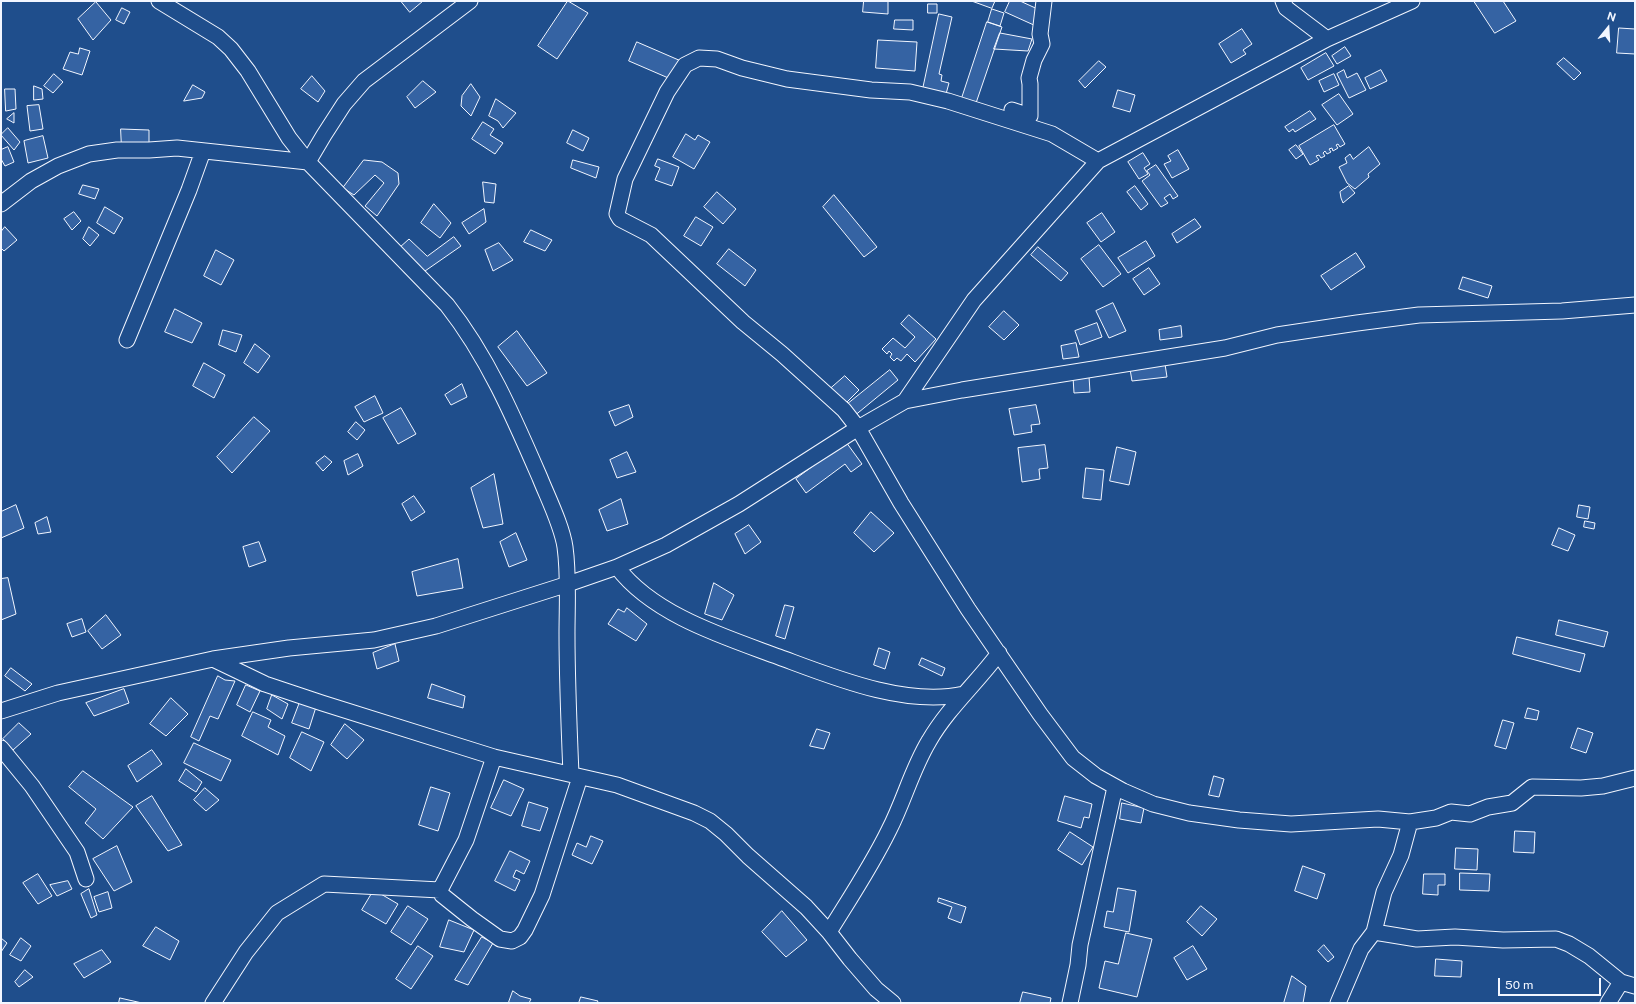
<!DOCTYPE html>
<style>
body{margin:0}
#map{position:relative;width:1636px;height:1004px;overflow:hidden;background:#1f4e8c;font-family:"Public Sans",sans-serif}
canvas{display:block}
.frame{position:absolute;inset:0;border:2px solid #f2f6ff;pointer-events:none}
.north{position:absolute;left:1588px;top:8px;width:40px;height:40px;-webkit-text-stroke:3px #1f4e8c;paint-order:stroke;rotate:18deg;font-size:11px;font-weight:700;line-height:16px;text-align:center;color:#f2f6ff}
.north::after{content:'';display:block;margin:auto;width:14px;height:18px;background:#f2f6ff;clip-path:polygon(50% 0,100% 100%,50% 72%,0 100%)}
.scale{position:absolute;left:1498px;top:978px;width:103px;height:18px;box-sizing:border-box;border:2px solid #f2f6ff;border-top:0;padding-left:5px;font-size:12px;line-height:14px;white-space:nowrap;color:#f2f6ff;-webkit-text-stroke:3px #1f4e8c;paint-order:stroke}
</style>
<div id="map">
<canvas width="1636" height="1004"></canvas>
<div class="frame"></div>
<div class="north">N</div>
<div class="scale">50 m</div>
</div>
<script>
const c = document.querySelector('canvas').getContext('2d');
c.lineJoin = 'round';
function fill(path, color) { c.fillStyle = color; c.fill(path, 'evenodd'); }
function stroke(path, color, width, dash) { c.strokeStyle = color; c.lineWidth = width; c.lineCap = dash ? 'butt' : 'round'; c.setLineDash(dash || []); c.stroke(path); }
const building = new Path2D(`
 M401 1H423L410 12Z
 M568 1 588 13 557 59 538 46Z
 M864 1H888V14L863 12Z
 M972 1H995L992 8Z
 M1010 1H1020L1042 11 1036 26 1005 12Z
 M1474 1H1503L1516 21 1495 33Z
 M96 2 111 20 93 40 78 19Z
 M928 4H937V13H928Z
 M122 8 130 12 124 24 116 20Z
 M992 9 1004 13 1000 26 988 22Z
 M939 14 952 17 939 74 942 75 941 81 949 83 946 94 923 89Z
 M895 20H913V30L894 29Z
 M987 22 1002 27 975 106 961 101Z
 M1619 28 1635 29V54L1617 53Z
 M1242 29 1252 44 1243 50 1246 54 1231 63 1219 44Z
 M1000 33 1032 39 1028 51 994 49Z
 M878 40 917 42 915 71 876 68Z
 M637 42 681 61 673 80 629 61Z
 M1345 47 1351 56 1337 64 1332 56Z
 M80 48 90 51 82 75 63 69 70 52 78 54Z
 M1326 53 1334 66 1308 80 1301 68Z
 M1564 58 1581 73 1574 80 1557 64Z
 M1099 61 1106 67 1085 88 1079 81Z
 M1344 70 1347 78 1357 73 1366 90 1349 98 1337 74Z
 M1381 70 1387 81 1370 89 1365 78Z
 M54 74 63 82 53 93 44 86Z
 M1334 74 1339 85 1324 92 1319 81Z
 M312 76 325 91 318 102 301 89Z
 M423 81 436 92 415 108 407 97Z
 M471 84 480 97 471 116 461 106 462 96Z
 M193 85 205 92 202 98 184 101Z
 M34 86 42 89 43 99 34 100Z
 M5 89H15L16 109 6 111Z
 M1118 90 1135 95 1130 112 1113 107Z
 M1339 94 1353 114 1337 125 1322 105Z
 M496 99 516 113 503 128 498 121 489 116Z
 M39 105 43 129 30 131 27 106Z
 M1310 111 1316 119 1295 132 1293 129 1289 132 1285 127Z
 M14 113V123L7 119Z
 M483 122 494 129 490 135 503 143 495 154 472 139Z
 M1334 125 1345 144 1340 147 1338 144 1336 145 1338 148 1333 151 1332 148 1329 149 1331 152 1327 154 1325 151 1323 153 1325 156 1321 158 1319 155 1316 156 1319 160 1310 165 1299 146Z
 M8 128 20 142 14 150 1 135Z
 M121 129 149 130V150H122Z
 M573 130 589 138 583 151 567 143Z
 M686 134 695 140 698 135 710 142 694 169 673 157Z
 M43 136 48 158 28 163 24 141Z
 M1296 145 1303 154 1296 159 1289 150Z
 M8 147 14 162 5 166 1 159V150Z
 M1369 147 1380 164 1368 174 1369 177 1355 189 1347 183 1339 167 1347 163 1345 158 1350 154 1353 159Z
 M1178 150 1189 169 1172 178 1164 164 1171 161 1168 156Z
 M1143 153 1150 164 1144 168 1148 174 1139 179 1128 162Z
 M658 159 679 167 672 186 655 180 660 168 655 166Z
 M364 160 382 162 398 173 399 184 377 216 365 206 384 183 375 175 354 195 343 188Z
 M573 160 599 167 596 178 571 168Z
 M1156 165 1178 196 1173 199 1170 194 1164 198 1168 203 1161 207 1142 181 1150 175 1147 171Z
 M483 182 496 184 494 203 485 202Z
 M83 185 99 189 95 199 79 194Z
 M1135 186 1148 204 1141 210 1127 192Z
 M1349 186 1355 193 1343 203 1341 198 1340 192Z
 M717 192 736 209 723 224 704 207Z
 M834 195 877 247 864 257 823 207Z
 M434 204 451 223 440 238 421 223Z
 M105 207 123 218 114 234 97 223Z
 M484 209 486 222 469 234 462 223Z
 M74 212 81 221 72 230 64 219Z
 M1102 213 1115 232 1101 242 1087 223Z
 M696 217 713 227 701 246 684 236Z
 M1195 219 1201 227 1177 243 1172 234Z
 M5 227 17 240 4 251 1 248V232Z
 M89 227 99 235 90 246 83 239Z
 M531 230 552 240 545 251 524 242Z
 M454 237 461 246 425 271 399 248 409 239 427 256Z
 M1146 241 1155 256 1128 273 1118 258Z
 M499 243 513 260 493 271 485 250Z
 M1099 245 1121 274 1103 287 1081 259Z
 M1038 247 1068 273 1061 281 1031 255Z
 M729 249 756 270 745 286 717 264Z
 M216 250 234 260 221 285 204 276Z
 M1356 253 1365 267 1331 290 1321 276Z
 M1149 268 1160 284 1144 295 1133 279Z
 M1463 277 1492 286 1488 298 1459 289Z
 M1113 303 1126 331 1109 338 1096 311Z
 M175 309 202 323 192 343 165 332Z
 M1004 311 1019 325 1004 340 989 327Z
 M909 315 936 339 915 362 907 354 901 361 897 358 894 361 890 357 892 354 889 351 887 354 882 349 893 338 905 348 915 337 901 324Z
 M1097 323 1102 337 1080 345 1075 331Z
 M1181 326 1182 337 1160 340 1159 330Z
 M223 330 242 335 236 352 219 345Z
 M517 331 547 373 527 386 498 347Z
 M1076 343 1079 357 1063 359 1061 346Z
 M255 344 270 356 258 373 244 363Z
 M204 363 225 375 214 398 193 386Z
 M1165 364 1167 377 1132 381 1130 369Z
 M890 370 898 380 853 417 844 407Z
 M845 376 859 390 844 405 829 390Z
 M1089 376 1090 392 1074 393 1073 377Z
 M462 384 467 397 451 405 445 395Z
 M375 396 383 413 364 422 355 407Z
 M629 405 633 417 615 426 609 412Z
 M1036 405 1040 424 1031 425 1032 432 1014 435 1009 409Z
 M401 408 416 434 398 444 383 418Z
 M254 417 270 431 232 473 217 457Z
 M356 422 365 430 357 440 348 432Z
 M846 442 862 464 851 472 845 464 806 493 796 479Z
 M1045 445 1048 468 1039 469 1040 479 1022 482 1018 448Z
 M1117 447 1136 452 1129 485 1110 481Z
 M627 452 636 472 617 478 610 460Z
 M358 454 363 466 348 475 344 461Z
 M325 456 332 462 323 471 316 463Z
 M1086 468 1104 470 1101 500 1083 498Z
 M494 474 503 524 483 528 471 488Z
 M414 496 425 512 411 521 402 504Z
 M621 499 628 524 607 531 599 510Z
 M16 505 24 528 1 538V512Z
 M1579 505 1590 507 1588 519 1577 517Z
 M871 512 894 533 874 552 854 533Z
 M47 517 51 532 38 534 35 523Z
 M1585 521 1595 523 1594 529 1584 527Z
 M749 525 761 542 745 554 735 534Z
 M1559 528 1575 535 1568 551 1552 545Z
 M516 533 527 560 509 567 500 542Z
 M259 542 266 561 249 567 243 547Z
 M458 559 463 588 417 596 412 572Z
 M8 578 16 614 1 620V579Z
 M714 583 734 595 722 620 705 614Z
 M785 605 794 607 785 639 776 636Z
 M627 608 647 624 636 641 608 624 618 609 624 612Z
 M106 615 121 635 102 649 88 631Z
 M82 619 86 632 72 637 67 624Z
 M1559 620 1608 632 1604 647 1556 635Z
 M1517 637 1585 654 1580 672 1513 654Z
 M395 644 399 661 377 669 373 653Z
 M879 648 890 652 885 669 874 665Z
 M922 658 945 668 942 676 919 665Z
 M11 668 32 684 25 691 5 676Z
 M218 676 225 680 235 681 218 719 210 716 199 741 191 737Z
 M432 684 465 696 463 708 428 698Z
 M246 685 260 691 250 712 237 705Z
 M124 689 129 703 94 716 86 703Z
 M272 695 288 704 282 719 267 709Z
 M171 698 188 714 166 736 150 724Z
 M300 702 316 707 309 729 292 723Z
 M1528 708 1539 711 1537 720 1525 718Z
 M253 712 271 720 268 727 285 736 278 755 242 736Z
 M1503 720 1514 723 1506 749 1495 746Z
 M19 723 31 734 13 750 3 739Z
 M345 724 364 740 347 759 331 745Z
 M1578 728 1593 733 1586 753 1571 748Z
 M817 729 830 733 824 749 810 746Z
 M302 732 324 742 311 771 290 758Z
 M194 743 231 760 221 781 184 763Z
 M152 750 162 764 137 782 128 766Z
 M186 769 202 782 196 792 179 781Z
 M83 771 133 807 103 839 85 823 96 809 69 787Z
 M1214 776 1224 779 1219 797 1209 795Z
 M504 780 524 789 511 816 491 808Z
 M431 787 450 793 438 831 419 825Z
 M205 788 219 800 206 811 194 800Z
 M152 796 182 845 168 851 136 806Z
 M1065 796 1092 804 1089 818 1084 817 1081 828 1058 821Z
 M529 802 548 808 540 831 522 826Z
 M1122 803 1144 808 1141 823 1120 819Z
 M1515 831 1535 832 1534 853 1514 852Z
 M1070 832 1093 847 1082 865 1058 850Z
 M591 836 603 841 592 864 572 855 577 843 586 847Z
 M117 846 132 882 114 891 93 859Z
 M1456 848 1478 849 1477 870 1455 869Z
 M510 851 530 861 524 874 516 870 513 877 520 880 515 891 495 881Z
 M1303 866 1325 874 1317 899 1295 891Z
 M1460 873 1490 874 1489 891 1460 890Z
 M38 874 52 896 38 904 23 883Z
 M1424 874H1445V885H1438V895L1423 894Z
 M68 881 72 889 57 896 50 885Z
 M1118 888 1136 891 1129 932 1104 927 1107 911 1113 912Z
 M89 889 97 915 91 918 81 894Z
 M374 890 398 904 386 924 362 910Z
 M108 892 112 908 99 912 94 897Z
 M939 898 966 907 961 923 948 918 952 907 938 902Z
 M408 906 428 919 411 945 391 932Z
 M1201 906 1217 919 1202 936 1187 922Z
 M782 911 807 940 786 957 762 932Z
 M449 920 474 930 464 952 440 947Z
 M156 927 179 941 170 960 143 946Z
 M1126 933 1152 939 1137 997 1099 988 1105 961 1118 964Z
 M482 937 493 943 468 985 455 980Z
 M1 938 7 943 1 952Z
 M21 938 31 946 21 961 10 955Z
 M1324 945 1334 957 1328 962 1318 951Z
 M418 946 433 956 411 989 396 979Z
 M1193 946 1207 969 1187 980 1174 958Z
 M102 950 111 962 84 978 74 964Z
 M1436 959 1462 961 1461 977 1435 976Z
 M25 970 33 977 19 987 15 982Z
 M1292 976 1306 986 1303 1003H1284Z
 M513 991 520 996 531 999 529 1003H511L509 1002Z
 M1023 992 1051 998 1050 1003H1020Z
 M581 997 598 1001 597 1003H579Z
 M120 998 142 1003H119Z`);
fill(building, '#3563a3');
stroke(building, '#f2f6ff', 1);
const minor = new Path2D(`
 M159 1 218 37 231 49 248 71 289 138 308 162 447 305C488 357 514 418 540 478 548 498 562 526 565 547 569 576 567 605 567 634 567 681 569 727 571 774
 M1283 1 1286 8 1327 39
 M1012 110 1030 116V84L1029 78 1034 60 1042 44 1040 34 1044 1
 M1098 161 1052 134 948 101 910 92 871 90 787 79 742 68 717 59 699 58 685 65 667 92 625 179 617 214 620 219 651 235 743 322 782 354 844 410 858 428 901 503 968 609 1040 714 1073 758 1096 776 1123 791 1153 804 1189 813 1239 820 1291 824 1378 819 1410 822 1436 818 1451 812 1470 814 1488 807 1512 803 1532 787 1581 788 1603 786 1635 778
 M1 204 31 181 58 166 89 154 117 150H149L177 148 308 162 324 135 344 104 364 81 470 1
 M127 340 189 190 203 151
 M905 401 974 300 1098 161 1327 39 1412 1
 M617 567C653 615 725 637 779 657 833 677 905 707 964 694
 M213 659 265 684 322 703 494 757 617 785 694 813 710 821 726 834 748 856 806 907 829 932 850 959 876 989 893 1003
 M1 711 58 693 213 659 289 648 374 640 436 626 568 584 617 567 666 545 739 504 858 428 905 401 962 390 1225 348 1277 335 1357 323 1419 315 1562 311 1635 305
 M1 748 32 786 77 852 86 879
 M494 757 466 840 440 890 442 895 472 919 500 939 512 941 520 937 525 930 542 895 580 777
 M829 932C850 898 872 865 889 830 904 801 912 769 929 741 948 708 976 684 999 653
 M1374 932 1417 939 1455 937 1503 940 1556 939 1569 944 1589 956 1621 982 1635 986
 M213 1003 246 952 277 913 324 884 440 890
 M1070 1003 1078 965 1080 945 1115 787
 M1338 1003 1361 949 1374 932 1384 892 1401 855 1410 822
 M1608 1003 1621 982`);
stroke(minor, '#f2f6ff', 17);
stroke(minor, '#1f4e8c', 15);
</script>
